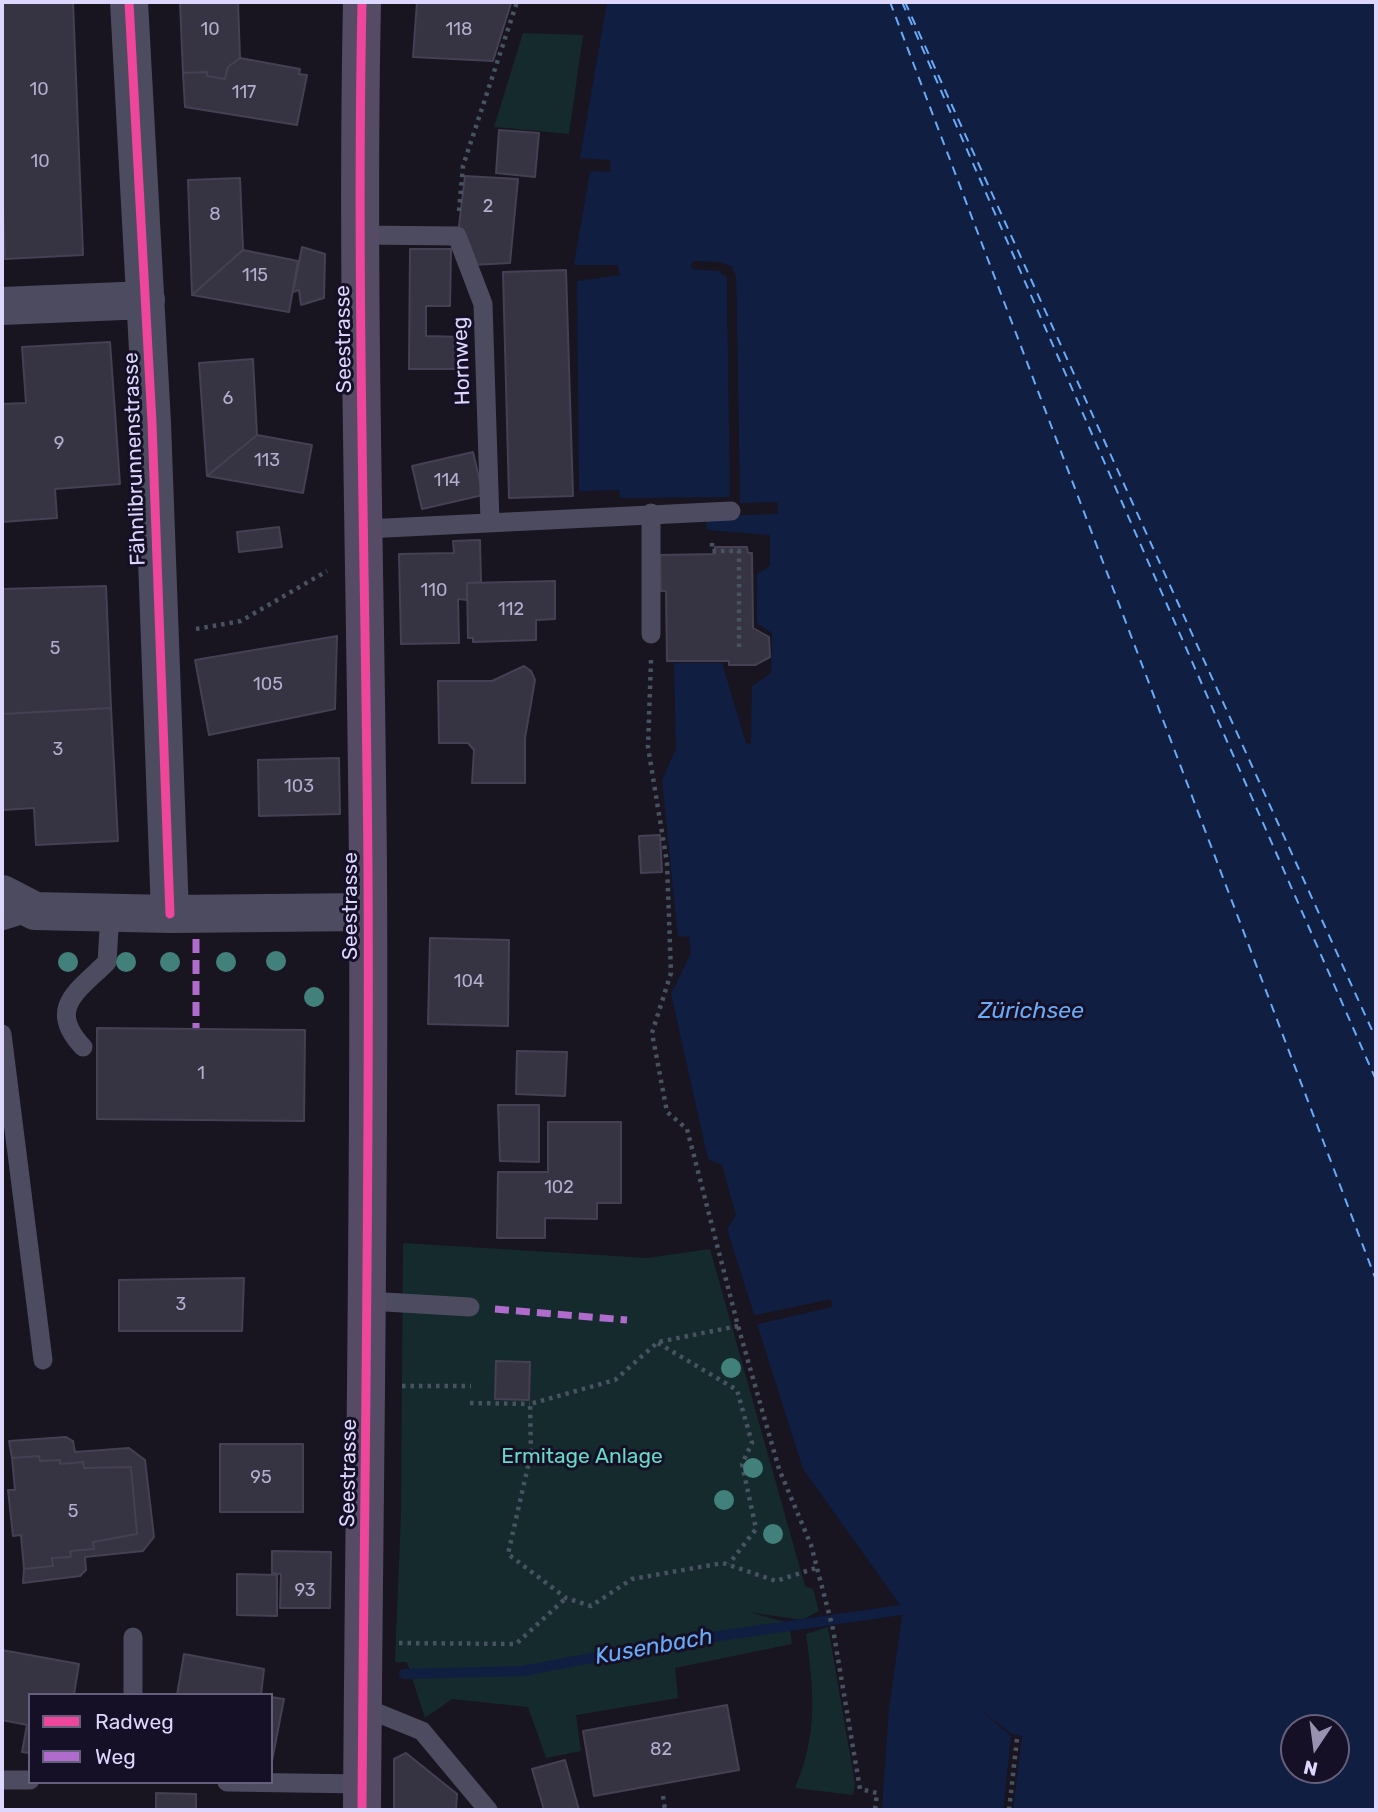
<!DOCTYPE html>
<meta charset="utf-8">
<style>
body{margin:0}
#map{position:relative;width:1378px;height:1812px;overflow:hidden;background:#181520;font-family:Rubik,sans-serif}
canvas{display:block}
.frame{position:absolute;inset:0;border:4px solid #ddd6fd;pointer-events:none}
.legend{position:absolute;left:28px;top:1693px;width:245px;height:91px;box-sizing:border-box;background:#151025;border:2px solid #655f7b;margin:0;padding:9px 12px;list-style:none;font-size:21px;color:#ddd6fd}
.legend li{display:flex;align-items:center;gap:14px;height:35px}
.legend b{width:35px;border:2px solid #655f7b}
.north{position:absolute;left:1280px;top:1714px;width:70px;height:70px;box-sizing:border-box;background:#151025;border:2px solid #655f7b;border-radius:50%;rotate:193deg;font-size:19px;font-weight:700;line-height:28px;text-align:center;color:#ddd6fd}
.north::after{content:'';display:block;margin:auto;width:24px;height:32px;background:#9892b0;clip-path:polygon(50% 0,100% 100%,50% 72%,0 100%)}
</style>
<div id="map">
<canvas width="1378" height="1812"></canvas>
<div class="frame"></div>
<ul class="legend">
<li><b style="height:9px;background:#ed469a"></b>Radweg</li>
<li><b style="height:9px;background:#b06ccc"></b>Weg</li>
</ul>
<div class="north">N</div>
</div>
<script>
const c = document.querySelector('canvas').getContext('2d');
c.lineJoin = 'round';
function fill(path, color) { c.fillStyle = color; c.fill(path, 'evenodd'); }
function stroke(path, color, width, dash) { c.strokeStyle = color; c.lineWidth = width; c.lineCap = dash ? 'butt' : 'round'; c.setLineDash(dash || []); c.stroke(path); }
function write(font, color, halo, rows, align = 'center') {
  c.font = font + ' Rubik,sans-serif'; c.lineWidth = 6; c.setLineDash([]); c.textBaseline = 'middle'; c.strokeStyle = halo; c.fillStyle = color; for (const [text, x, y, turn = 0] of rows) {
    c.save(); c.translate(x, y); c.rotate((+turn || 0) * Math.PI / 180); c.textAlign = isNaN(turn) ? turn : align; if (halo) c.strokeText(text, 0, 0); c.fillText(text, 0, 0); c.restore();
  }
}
fill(new Path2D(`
 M523 33 583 35 569 134 494 127Z
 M403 1243 647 1258 710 1249 805 1586 813 1589 819 1611 802 1620 748 1612 789 1623 792 1644 675 1668 678 1698 576 1715 581 1751 546 1758 528 1707 452 1699 425 1718 407 1662H395L401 1512Z
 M828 1627 855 1784 853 1795 795 1788C818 1733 814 1692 806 1634Z`), '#142a2d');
fill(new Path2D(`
 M607 2H1376V1810H882L889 1709 903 1609 803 1469 727 1229 736 1215 722 1165 708 1159 671 994 691 953 689 936 678 937 662 780 676 749 674 663H722L746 743 751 744 752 686 771 673 772 633 757 623V574L770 566V535L707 530 706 516 778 514 777 502 740 503 736 276 731 266 694 261V269L719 271 727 277 730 497 620 498 619 490 579 491 577 281 620 275 618 265H574L590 171 611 172 610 160 580 158ZM1294 1728H1336V1770H1294Z`), '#101e42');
fill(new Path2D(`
 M694 261 719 262 731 266 736 276 740 503 736 501 733 277 728 268 719 265 695 266 720 267 730 277 733 499 730 497 727 277 719 271 693 269 690 266Z
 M831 1299 832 1307 754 1325 751 1316Z
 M978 1708 1012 1734 1022 1736 1013 1810H1003L1011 1736Z`), '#181520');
stroke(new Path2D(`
 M404 1674 523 1671 670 1643 915 1608`), '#101e42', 10);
stroke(new Path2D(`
 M890 2 1376 1280
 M902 2 1376 1080
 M905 2 1376 1039`), '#69abf8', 2, [9, 7]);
const building = new Path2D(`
 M2 2H73L83 255 5 259 2 178Z
 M180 2H238L240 58 228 67 225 79 207 76V72L183 73Z
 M417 2 511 3 493 61 413 57Z
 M240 58 300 69 299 74 307 75 297 125 185 107 183 73 207 72V76L225 79 228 67Z
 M499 130 539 133 535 177 496 173Z
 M465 176 518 179 510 263 471 265 458 234Z
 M240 178 243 250 192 295 188 180Z
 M302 247 325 254 324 298 301 305 299 290 293 292Z
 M410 249H451L450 306H426V336L463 337V369H409Z
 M243 250 298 261 289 312 192 295Z
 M566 270 573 496 509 498 503 272Z
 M110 342 120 484 55 489 57 518 2 522V404L26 403 22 347Z
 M253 359 257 435 207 476 199 363Z
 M257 435 312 445 303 493 207 476Z
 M473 452 483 495 422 509 412 466Z
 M279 527 282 547 239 552 237 532Z
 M480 540 481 582 467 583V600L458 599 459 643 401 644 399 554 454 553 453 541Z
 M715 547H747L748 553H752L753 628 769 637 770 657 755 665H729V661H667L666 591H661L660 555 715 554Z
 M555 581V619L536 620V640L473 642V638H468L467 583Z
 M106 586 111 708 2 714V589Z
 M337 636 335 709 209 735 195 660Z
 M524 666 531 671 535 680 525 738V783H472L474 750 468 743H439L438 681H492Z
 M111 708 118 841 36 845 34 808 3 810 2 714Z
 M339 758 340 814 259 816 258 760Z
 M660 835 662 872 641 873 639 836Z
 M430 938 509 940 508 1026 428 1024Z
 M97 1028 305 1030 304 1121 97 1119Z
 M517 1051 567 1052 565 1096 516 1094Z
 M498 1105H539V1162L500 1161Z
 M548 1122H621V1203H597V1219L545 1218V1238H497L498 1172H548Z
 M244 1278 242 1331H119V1280Z
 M496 1361 530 1362 529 1400 495 1399Z
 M66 1437 73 1441 75 1452 129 1448 145 1460 154 1537 143 1551 85 1557 86 1570 80 1576 23 1583 24 1569 53 1566 52 1558 71 1557 70 1551 94 1549 93 1542 137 1534 131 1467 84 1468 83 1462 60 1464V1460L40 1461 39 1456 12 1458 9 1441Z
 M220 1444H303V1512H220Z
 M39 1456 40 1461 60 1460V1464L83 1462 84 1468 131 1467 137 1534 93 1542 94 1549 70 1551 71 1557 52 1558 53 1566 24 1569 21 1535 13 1536 8 1490H15L12 1458Z
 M272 1551 331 1552 330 1608H280L281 1574 272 1573Z
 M237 1574 277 1575V1616L237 1615Z
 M2 1650 79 1664 74 1694 80 1695H30V1753L22 1752 27 1725 2 1720Z
 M184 1654 264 1669 261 1695H177Z
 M271 1697 284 1699 271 1766Z
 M727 1705 739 1770 594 1796 583 1731Z
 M406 1753 457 1794 456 1810H394V1759Z
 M565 1760 579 1810H544L532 1769Z
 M156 1793 196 1794V1810H156Z`);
fill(building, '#363342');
stroke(building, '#454053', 2);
stroke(new Path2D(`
 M459 211 463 166 517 2
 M712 543V551H739V651
 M196 629 241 621 327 571
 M651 660 648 747 667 863 671 973 652 1033 667 1112 687 1129 738 1326 779 1469 811 1545 833 1629 860 1789 877 1793 875 1810
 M738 1326 658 1342 615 1380 530 1404 531 1453 508 1554 566 1598 591 1606 632 1579 723 1563 776 1581 816 1568
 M658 1343 737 1390 752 1443 742 1464 756 1529 729 1564
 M402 1386H471
 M470 1403 530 1404
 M399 1643 516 1644 566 1598
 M663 1796 665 1810
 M1009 1810 1017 1739`), '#485361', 4.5, [3.5, 5]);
stroke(new Path2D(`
 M359 235 457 236 483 304 490 522
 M651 513V634
 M366 529 731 511
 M2 921 34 911
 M2 1034 43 1360
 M83 1047C46 1008 78 991 107 962L110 913
 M368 1301 470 1307
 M133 1637V1695
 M363 1707 422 1731 488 1810
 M2 1780H30
 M227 1782 362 1784`), '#4d4b60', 19);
stroke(new Path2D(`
 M129 2 152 423 170 914
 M2 306 146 300
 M2 894 35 911 170 914 368 912`), '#4d4b60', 38);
stroke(new Path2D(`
 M362 2C356 292 366 583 368 874 370 1186 364 1498 362 1810`), '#564b65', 38);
stroke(new Path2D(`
 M196 939V1028
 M495 1309 627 1320`), '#b06ccc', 7, [14, 7]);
stroke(new Path2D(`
 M129 2 152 423 170 914
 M362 2C356 292 366 583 368 874 370 1186 364 1498 362 1810`), '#ed469a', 9);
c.fillStyle = '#42817b';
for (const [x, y] of [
 [276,961],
 [68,962],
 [126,962],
 [170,962],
 [226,962],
 [314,997],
 [731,1368],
 [753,1468],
 [724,1500],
 [773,1534]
]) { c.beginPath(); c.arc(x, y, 10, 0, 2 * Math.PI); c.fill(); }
write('18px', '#b3adce', null, [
 ["10",210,30],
 ["118",459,30],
 ["10",39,90],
 ["117",244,93],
 ["10",40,162],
 ["2",488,207],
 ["8",215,215],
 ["115",255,276],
 ["6",228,399],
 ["9",59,444],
 ["113",267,461],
 ["114",447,481],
 ["110",434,591],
 ["112",511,610],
 ["5",55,649],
 ["105",268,685],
 ["3",58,750],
 ["103",299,787],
 ["104",469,982],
 ["1",201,1074],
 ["102",559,1188],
 ["3",181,1305],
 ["95",261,1478],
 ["5",73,1512],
 ["93",305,1591],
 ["82",661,1750]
]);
write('21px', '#ddd6fd', '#151025', [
 ["Seestrasse",344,339,-91],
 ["Hornweg",462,361,-92],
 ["Fähnlibrunnenstrasse",135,459,-92],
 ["Seestrasse",351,906,-90],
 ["Seestrasse",349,1473,-89]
]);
write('21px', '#65dac6', '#151025', [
 ["Ermitage Anlage",582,1457]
]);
write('italic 23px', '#69abf8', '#151025', [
 ["Zürichsee",1031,1011],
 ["Kusenbach",654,1647,-10]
]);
</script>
